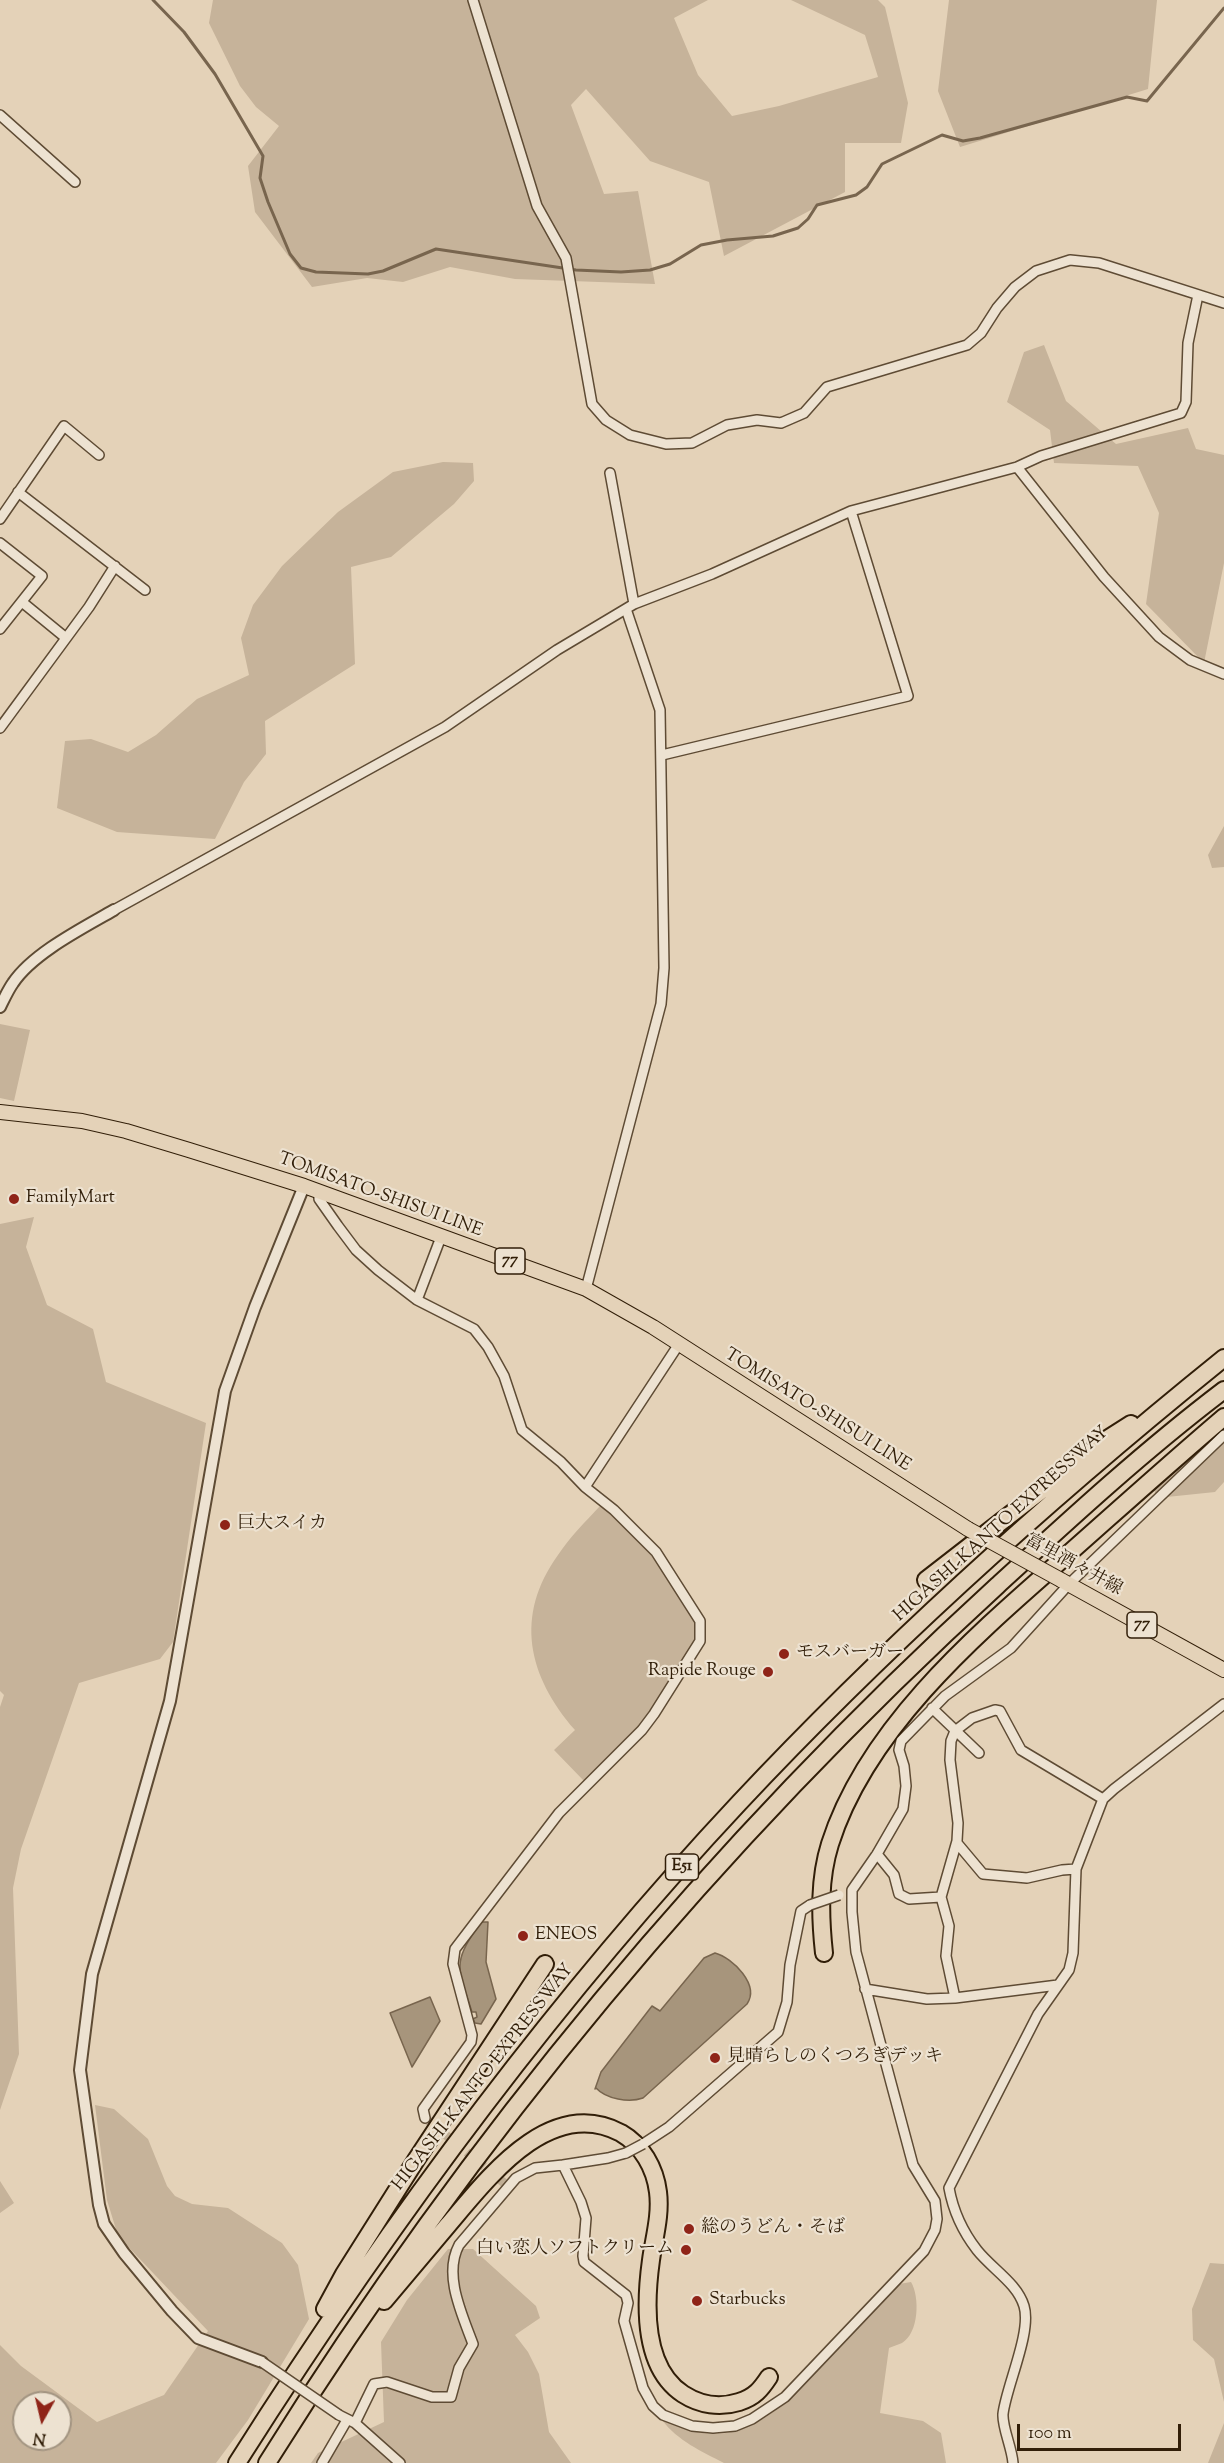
<!DOCTYPE html>
<meta charset="utf-8">
<style>
body{margin:0}
#map{position:relative;width:1224px;height:2463px;overflow:hidden;background:#e4d2b8;font-family:"Sorts Mill Goudy",serif}
canvas{display:block}
.north{position:absolute;left:12px;top:2391px;width:60px;height:60px;box-sizing:border-box;background:#ede2d1;border:2px solid #a29481;border-radius:50%;rotate:188deg;font-size:16px;font-weight:700;line-height:24px;text-align:center;color:#311e08}
.north::after{content:'';display:block;margin:auto;width:21px;height:27px;background:#8f2418;clip-path:polygon(50% 0,100% 100%,50% 72%,0 100%)}
.scale{position:absolute;left:1017px;top:2424px;width:164px;height:27px;box-sizing:border-box;border:3px solid #311e08;border-top:0;padding-left:8px;font-size:18px;line-height:21px;white-space:nowrap;color:#311e08;-webkit-text-stroke:4px #ede2d1;paint-order:stroke}
</style>
<div id="map">
<canvas width="1224" height="2463"></canvas>
<div class="north">N</div>
<div class="scale">100 m</div>
</div>
<script>
const c = document.querySelector('canvas').getContext('2d');
c.lineJoin = 'round';
function fill(path, color) { c.fillStyle = color; c.fill(path, 'evenodd'); }
function stroke(path, color, width, dash) { c.strokeStyle = color; c.lineWidth = width; c.lineCap = dash ? 'butt' : 'round'; c.setLineDash(dash || []); c.stroke(path); }
function write(font, color, halo, rows, align = 'center') {
  c.font = font + ' "Sorts Mill Goudy","Noto Serif JP",serif'; c.lineWidth = 4.5; c.setLineDash([]); c.textBaseline = 'middle'; c.strokeStyle = halo; c.fillStyle = color; for (const [text, x, y, turn = 0] of rows) {
    c.save(); c.translate(x, y); c.rotate((+turn || 0) * Math.PI / 180); c.textAlign = isNaN(turn) ? turn : align; if (halo) c.strokeText(text, 0, 0); c.fillText(text, 0, 0); c.restore();
  }
}
fill(new Path2D(`
 M213 0H708L674 18 698 75 732 116 779 106 878 77 865 35 791 0H878L885 7 908 103 901 143H845V192L724 256 709 182 650 161 586 89 571 105 604 194 638 191 655 284 515 279 450 267 403 282 367 278 312 287 255 212 248 166 279 126 256 107 240 86 209 23Z
 M949 0H1157L1148 89 960 147 938 91Z
 M1044 345 1066 401 1116 444 1188 428 1196 449 1224 455V563L1204 663 1146 604 1159 513 1138 466 1054 463 1050 430 1007 402 1024 352Z
 M443 462 473 463 474 481 454 504 391 557 351 567 355 664 265 721 266 754 244 782 215 839 117 832 57 808 65 741 91 739 128 752 156 735 197 699 249 675 241 638 253 605 282 566 338 512 393 472Z
 M1224 826V867L1212 868 1208 855Z
 M0 1024 30 1030 14 1101 0 1098Z
 M34 1217 26 1247 47 1305 93 1329 106 1382 206 1423 173 1642 160 1659 79 1683 21 1849 13 1888 19 2054 0 2110V1707L4 1695 0 1691V1224Z
 M1224 1412V1482L1215 1492 1157 1498 1150 1478 1164 1456 1207 1422Z
 M600 1506C642 1535 669 1578 695 1621L698 1632 697 1639 652 1712 584 1781 554 1750 575 1730C528 1676 514 1616 558 1555 570 1537 585 1522 600 1506Z
 M95 2105 114 2109 148 2139 167 2186 175 2196 192 2204 228 2208 282 2243 298 2265 309 2319 248 2420 216 2463H0V2345L21 2366 97 2422 164 2395 208 2331 118 2236 107 2200ZM24 2403H60V2439H24Z
 M0 2181 14 2203 0 2213Z
 M448 2249H473L536 2306 540 2318 515 2335 528 2352 539 2374 549 2432 571 2463H311L318 2453 384 2422 381 2342 407 2300Z
 M1210 2263 1224 2264V2402L1214 2359 1193 2340 1192 2309Z
 M911 2282C920 2297 919 2333 902 2343 898 2345 893 2346 889 2348L880 2413 923 2421 941 2433 946 2463H724C701 2451 678 2441 662 2420 679 2426 696 2434 715 2434 767 2433 806 2382 839 2347 859 2326 879 2305 899 2284Z
 M1224 2423V2463H1208Z`), '#c6b39a');
const water = new Path2D(`
 M481 1922H488L486 1962 496 1999 481 2024 475 2023 473 2019 477 2017 476 2012H472C457 1966 452 1963 481 1922Z
 M715 1953C733 1958 760 1985 747 2004L643 2098C629 2103 606 2099 596 2088L595 2089 601 2072 652 2006 660 2011 704 1958Z
 M430 1997 440 2021 412 2067 390 2013Z`);
fill(water, '#a7957c');
stroke(water, '#78654e', 1.5);
stroke(new Path2D(`
 M153 0 184 32 215 74 263 156 260 178 268 202 290 254 301 268 316 272 368 274 383 271 436 249 576 270 621 272 650 270 670 264 701 245 727 240 773 236 798 228 808 219 817 205 856 195 867 187 882 164 942 135 963 141 980 138 1127 97 1147 101 1224 8`), '#78654e', 3);
stroke(new Path2D(`
 M425 2118 509 2187`), '#c0ae95', 9, [9, 4.5]);
const minor = new Path2D(`
 M473 0 537 206 566 258 592 404 606 420 630 435 666 444 692 443 727 425 757 420 781 423 804 413 827 387 967 345 981 333 997 308 1015 287 1036 271 1070 260 1099 263 1224 303
 M0 115 75 182
 M1017 467 1104 577 1159 637 1190 660 1224 674
 M610 473 634 604
 M18 492 145 590
 M0 519 64 426 99 455
 M0 543 42 576 0 629
 M22 602 66 638
 M0 728 89 607 115 566
 M662 755 908 696 851 511
 M114 910 445 727 557 650 634 604 712 574 851 511 1017 467 1041 456 1181 413 1186 402 1188 343 1198 295
 M319 1191V1199L338 1226 356 1250 378 1270 417 1300 474 1329 488 1347 504 1376 522 1430 561 1462 585 1487 614 1510 656 1552 700 1621V1641L654 1714 642 1730 559 1813 455 1949 453 1964 472 2035 471 2042 423 2109 425 2118
 M586 1289 661 1004 664 968 660 710 626 609
 M417 1300 441 1237
 M585 1487 679 1344
 M932 1708 979 1753
 M957 1843 983 1874 1027 1878 1062 1870 1076 1869
 M877 1854 894 1875 899 1894 909 1899 941 1897
 M865 1989 927 1999 955 1998 1058 1985
 M955 1998 946 1956 949 1926 941 1897 957 1841 958 1823 950 1760 951 1741 955 1731 972 1718 995 1710 1000 1711 1021 1750 1103 1799
 M643 2144 669 2127 778 2032 787 2002 790 1965 801 1911 810 1905
 M563 2165 608 2158 626 2153
 M339 2415 355 2423 400 2463
 M355 2423 374 2384 387 2382 432 2397H451L459 2368 473 2344C462 2314 443 2275 459 2245L516 2178 535 2168 563 2165 581 2202 586 2218 583 2256 584 2262 626 2295 628 2303 624 2321 643 2388 653 2406 663 2415 692 2426 713 2428 735 2426 752 2419 785 2397 924 2251 935 2230 937 2219 935 2201 913 2165 856 1952 852 1912V1890L877 1854 903 1809 906 1786 904 1766 899 1750 901 1741 945 1696 1011 1648 1069 1584 1224 1435
 M322 2463 347 2420
 M1013 2463C1012 2448 1002 2427 1003 2414 1006 2387 1032 2332 1024 2306 1017 2283 992 2269 977 2250 963 2232 953 2210 949 2188L1038 2014 1069 1970 1073 1953 1076 1869 1103 1799 1114 1789 1224 1704`);
const tertiary = new Path2D(`
 M0 1007C4 999 8 990 13 983 33 953 83 928 114 910
 M262 2362 198 2338 172 2311 124 2253 104 2224 99 2205 80 2070 92 1974 170 1701 225 1391 255 1307 304 1186`);
const primary = new Path2D(`
 M0 1112 82 1121 126 1131 189 1150 304 1186 586 1289 653 1327 968 1529
 M1061 1580 1224 1670`);
const motorway = new Path2D(`
 M926 1580 1109 1438 1131 1424
 M824 1953C820 1916 819 1879 830 1844 867 1727 977 1634 1067 1555 1119 1509 1171 1462 1224 1417
 M384 2301C405 2276 427 2250 448 2225 488 2178 550 2095 621 2133 642 2145 655 2168 658 2192 661 2215 654 2238 651 2260 645 2303 642 2367 683 2394 700 2405 720 2408 739 2402 755 2397 761 2389 769 2377
 M325 2309 344 2274 416 2160 545 1964
 M237 2463C385 2229 550 2005 739 1803 889 1643 1053 1496 1224 1358
 M267 2463C470 2138 716 1843 998 1585 1071 1518 1145 1450 1224 1390`);
stroke(minor, '#5e4b34', 12);
stroke(tertiary, '#5e4b34', 14);
stroke(primary, '#311e08', 16);
stroke(motorway, '#311e08', 20);
stroke(minor, '#ede2d1', 9);
stroke(tertiary, '#ede2d1', 10);
stroke(primary, '#e4d2b8', 14);
stroke(motorway, '#e4d2b8', 16);
const minorBridge = new Path2D(`
 M810 1905 839 1895
 M626 2153 643 2144
 M262 2362 339 2415`);
const primaryBridge = new Path2D(`
 M968 1529 1061 1580`);
stroke(minorBridge, '#5e4b34', 12, []);
stroke(primaryBridge, '#311e08', 16, []);
stroke(minorBridge, '#ede2d1', 9);
stroke(primaryBridge, '#e4d2b8', 14);
for (const [x, y, r, color] of [
 [14,1199,6,"#8f2418"],
 [225,1525,6,"#8f2418"],
 [784,1654,6,"#8f2418"],
 [768,1672,6,"#8f2418"],
 [523,1936,6,"#8f2418"],
 [715,2058,6,"#8f2418"],
 [689,2229,6,"#8f2418"],
 [686,2250,6,"#8f2418"],
 [697,2301,6,"#8f2418"]
]) { const dot = new Path2D(); dot.arc(x, y, r, 0, 2 * Math.PI); c.fillStyle = color; c.fill(dot); stroke(dot, '#ede2d1', 2); }
for (const [x, y, w] of [
 [510,1261,30],
 [1142,1625,30],
 [682,1867,33]
]) { const box = new Path2D(); box.roundRect(x - w / 2, y - 13, w, 26, 4.5); c.fillStyle = '#ede2d1'; c.fill(box); stroke(box, '#311e08', 1.5); }
write('bold 16px', '#311e08', null, [
 ["77",510,1261],
 ["77",1142,1625],
 ["E51",682,1867]
]);
write('18px', '#311e08', '#ede2d1', [
 ["TOMISATO-SHISUI LINE",380,1196,20],
 ["TOMISATO-SHISUI LINE",817,1411,32],
 ["HIGASHI-KANTO EXPRESSWAY",1002,1525,-42],
 ["富里酒々井線",1073,1566,29],
 ["HIGASHI-KANTO EXPRESSWAY",484,2078,-52]
]);
write('18px', '#311e08', '#ede2d1', [
 ["FamilyMart",26,1199],
 ["巨大スイカ",237,1525],
 ["モスバーガー",796,1654],
 ["Rapide Rouge",756,1672,"right"],
 ["ENEOS",535,1936],
 ["見晴らしのくつろぎデッキ",727,2058],
 ["総のうどん・そば",701,2229],
 ["白い恋人ソフトクリーム",674,2250,"right"],
 ["Starbucks",709,2301]
], 'left');
</script>
